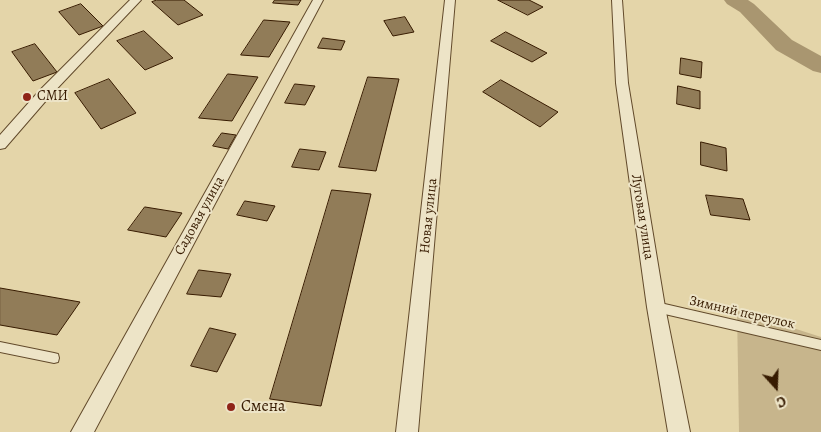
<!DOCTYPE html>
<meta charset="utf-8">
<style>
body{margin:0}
#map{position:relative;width:821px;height:432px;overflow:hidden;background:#e4d5a9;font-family:Alegreya,serif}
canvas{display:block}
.north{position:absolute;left:751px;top:362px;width:50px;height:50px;-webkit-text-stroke:4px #ede4c7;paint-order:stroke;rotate:160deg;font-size:14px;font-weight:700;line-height:20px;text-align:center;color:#371b01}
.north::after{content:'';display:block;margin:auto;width:18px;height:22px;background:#371b01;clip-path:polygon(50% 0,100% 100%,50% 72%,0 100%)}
</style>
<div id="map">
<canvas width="821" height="432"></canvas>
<div class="north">С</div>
</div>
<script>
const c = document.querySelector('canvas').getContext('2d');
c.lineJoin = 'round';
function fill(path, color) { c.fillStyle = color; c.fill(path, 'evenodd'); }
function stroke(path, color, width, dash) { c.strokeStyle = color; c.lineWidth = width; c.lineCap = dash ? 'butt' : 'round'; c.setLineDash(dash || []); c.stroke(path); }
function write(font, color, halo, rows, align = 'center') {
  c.font = font + ' Alegreya,serif'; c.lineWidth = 4; c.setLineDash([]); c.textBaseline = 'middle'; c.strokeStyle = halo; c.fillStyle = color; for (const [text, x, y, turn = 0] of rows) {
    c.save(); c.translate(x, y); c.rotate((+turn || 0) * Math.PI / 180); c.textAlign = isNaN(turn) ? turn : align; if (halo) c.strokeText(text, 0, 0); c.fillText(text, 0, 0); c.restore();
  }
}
fill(new Path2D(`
 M737 310 821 337V432H739Z`), '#c7b58c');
fill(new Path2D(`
 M724 0H748L754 4 792 40 821 56V73L813 71 776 50 740 12 727 4Z`), '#a99670');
const building = new Path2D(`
 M157 0H184L203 15 178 25 152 2Z
 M275 0H301L298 5 273 3Z
 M498 0H529L543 7 528 15Z
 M81 4 103 26 79 35 59 12Z
 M405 17 414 32 393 36 384 21Z
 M264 20 290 22 269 57 241 55Z
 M144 31 173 58 145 70 117 41Z
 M506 32 547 53 532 62 491 41Z
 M323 38 345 41 341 50 318 48Z
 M35 44 57 72 33 81 12 52Z
 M681 58 702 62 701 78 680 74Z
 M228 74 258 77 232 121 199 118Z
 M368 77 399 79 376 171 339 167Z
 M109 79 136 113 101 129 75 93Z
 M501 80 558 112 540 127 483 92Z
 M295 84 315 86 305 105 285 103Z
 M678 86 700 91V109L677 104Z
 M222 133 236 135 228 149 213 146Z
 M701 142 726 148 727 171 701 165Z
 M300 149 326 152 319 170 292 167Z
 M332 190 371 194 321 406 270 399Z
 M706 195 743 199 750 220 711 215Z
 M245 201 275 206 267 221 237 215Z
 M145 207 182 213 166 237 128 230Z
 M199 270 231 274 221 297 187 294Z
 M0 288 80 302 57 335 0 325Z
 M210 328 236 334 217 372 191 366Z`);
fill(building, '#917c58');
stroke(building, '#371b01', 1);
const service = new Path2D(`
 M656 302 821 340V350L656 312 652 310 651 307 652 304Z
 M0 342 54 353 58 354 59 358 58 362 54 363 0 352Z`);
const minor = new Path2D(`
 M130 0H141L50 96 5 148 0 149V135L40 90Z
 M313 0H323L94 432H71Z
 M445 0H455L418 432H396Z
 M612 0H622L628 83 665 307 690 432H668L647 307 616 83Z`);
stroke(service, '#624a2b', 2);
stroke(minor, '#624a2b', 2);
fill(service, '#ede4c7');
fill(minor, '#ede4c7');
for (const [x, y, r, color] of [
 [27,97,5,"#8f2418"],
 [231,407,5,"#8f2418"]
]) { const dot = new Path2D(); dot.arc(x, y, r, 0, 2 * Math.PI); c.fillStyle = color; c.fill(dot); stroke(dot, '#ede4c7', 2); }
write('14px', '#371b01', '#ede4c7', [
 ["СМИ",37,97]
], 'left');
write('14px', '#371b01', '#ede4c7', [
 ["Садовая улица",200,216,-61],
 ["Новая улица",429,216,-84],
 ["Луговая улица",642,217,81],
 ["Зимний переулок",742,313,13]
]);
write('16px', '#371b01', '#ede4c7', [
 ["Смена",241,407]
], 'left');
</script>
